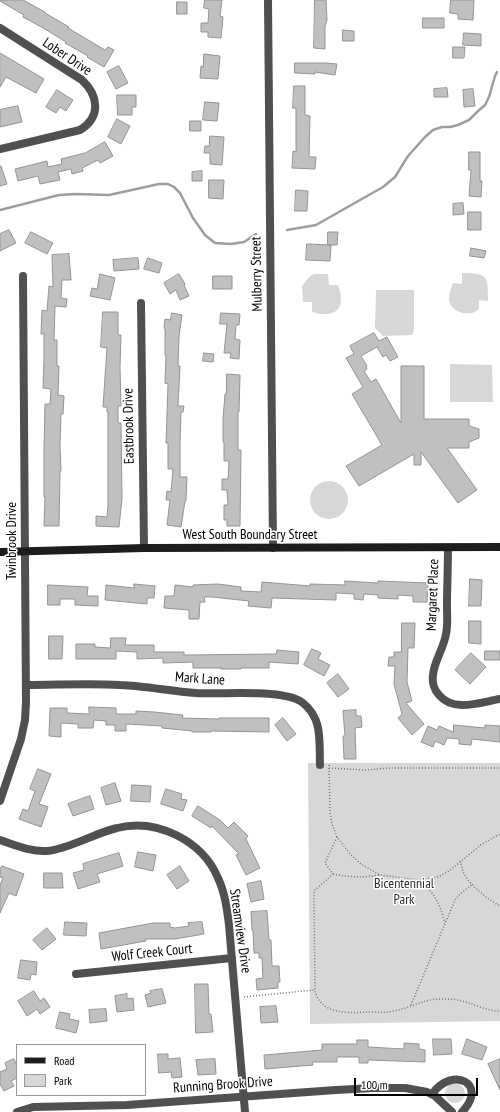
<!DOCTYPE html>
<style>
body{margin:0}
#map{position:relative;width:500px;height:1112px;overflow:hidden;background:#fff;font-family:"PT Sans Narrow",sans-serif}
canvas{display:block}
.legend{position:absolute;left:16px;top:1044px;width:130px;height:52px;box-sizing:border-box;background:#fff;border:1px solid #999;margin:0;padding:5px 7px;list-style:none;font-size:12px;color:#000}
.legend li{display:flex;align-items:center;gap:8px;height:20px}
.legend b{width:20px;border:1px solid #999}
.scale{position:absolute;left:354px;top:1078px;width:124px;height:18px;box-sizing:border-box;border:2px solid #000;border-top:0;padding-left:5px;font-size:12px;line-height:14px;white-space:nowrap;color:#000;-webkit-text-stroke:3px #fff;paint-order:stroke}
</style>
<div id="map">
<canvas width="500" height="1112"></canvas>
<ul class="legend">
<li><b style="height:5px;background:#1d1d1d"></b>Road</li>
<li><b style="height:11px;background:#d7d7d7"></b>Park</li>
</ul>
<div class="scale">100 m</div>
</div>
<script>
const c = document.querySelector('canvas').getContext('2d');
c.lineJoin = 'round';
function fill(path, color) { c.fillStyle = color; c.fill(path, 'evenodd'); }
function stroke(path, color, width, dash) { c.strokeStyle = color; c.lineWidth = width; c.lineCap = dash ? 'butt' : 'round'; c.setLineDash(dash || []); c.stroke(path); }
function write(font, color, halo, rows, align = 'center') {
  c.font = font + ' "PT Sans Narrow",sans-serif'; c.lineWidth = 3; c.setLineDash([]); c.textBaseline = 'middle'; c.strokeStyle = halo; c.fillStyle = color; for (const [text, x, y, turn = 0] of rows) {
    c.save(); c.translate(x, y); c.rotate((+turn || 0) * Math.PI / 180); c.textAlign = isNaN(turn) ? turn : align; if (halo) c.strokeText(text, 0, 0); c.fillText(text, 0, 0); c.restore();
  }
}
fill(new Path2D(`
 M462 273C488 273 488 276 488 301L479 300V309C470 318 450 313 449 299 449 294 451 288 453 283L462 284Z
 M314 274H328L329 285H338C347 309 335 319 312 312V302H303L302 286 310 276Z
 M376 290H414V330L412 335 383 336 375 328Z
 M450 364 492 365 493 402H450Z
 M310 500a19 19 0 1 1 38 0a19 19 0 1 1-38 0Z
 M308 763H500V1021L310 1024Z
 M445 1093a10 10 0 1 1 20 0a10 10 0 1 1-20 0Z`), '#d7d7d7');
stroke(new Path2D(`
 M0 210 59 195 76 194 109 195 159 184H168L174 187 180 193 193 218 205 235 215 243 231 244 244 242 256 234
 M287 230 316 225 383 187 395 177 408 156 425 137 433 130 442 127H450L458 125 469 120 477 112 485 105 489 97 495 76 497 72`), '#9e9e9e', 2.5);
const building = new Path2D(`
 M0 0H23L45 12V13L69 27 68 28 105 50 108 47 114 50 104 67 87 57 88 56 65 43 66 42 45 29 23 17 24 15 0 1Z
 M205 0H222L220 16 223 17 221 38 208 37V32H201V23H208L209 9 204 8Z
 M315 0H326L327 20 325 26V49L314 48Z
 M451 0H474L473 20 458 19V14L450 13Z
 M177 2H187V14H177Z
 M423 18H444V28H423Z
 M343 30 354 31V41H343Z
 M464 33 481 34V46L463 45Z
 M453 47H465L464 58H453Z
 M0 53 44 79 36 93 6 77 0 87Z
 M204 54 220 56 218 79 200 78 201 66 203 67Z
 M295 63H326L337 64 335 75 315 72V74L295 73Z
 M119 66 128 83 116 89 107 72Z
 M294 86H305V115L310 116 309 157H316L315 169 292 168 293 151 296 152V108H293Z
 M447 88 448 97H434V89Z
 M473 89 475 106 464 107 463 90Z
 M57 90 73 100 66 111 60 107 56 113 46 107Z
 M117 95H136V107H132V115H118Z
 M205 102 219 103 217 121 203 120Z
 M18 106 22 122 0 127V110Z
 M117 119 130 126 121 144 108 137Z
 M190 121H201V131H190Z
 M210 136 224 137 222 165 210 164V153H204L205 146H209Z
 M105 142 113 156 100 163 98 160 82 168 83 171 72 174 71 169 58 172 60 180 40 184 38 176 18 181 15 169 47 161 48 167 62 164 61 159 85 153Z
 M469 152H480V181H482L481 197 469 196 471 170H469Z
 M0 166H1L7 184 0 186Z
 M202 171V181H192V172Z
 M209 180H224L223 199 209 198Z
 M296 190 308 191 307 211H295Z
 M463 203 464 214 453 215V204Z
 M468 212H481V230H468Z
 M9 230 16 243 0 251V234Z
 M31 232 53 243 47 254 25 243Z
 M328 232H338L337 245H328Z
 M307 244 331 245 330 261 306 260Z
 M471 248 486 251 484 258 470 256Z
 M69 254 71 280H62L61 298 67 299 66 307 55 306 54 340H57V366H59L58 395 64 396 63 414H61L60 446 61 471H60L59 526H44L45 497H44V448L45 404H50L51 389 43 388 44 360V334H41L42 310 47 311 49 286 53 287 52 255Z
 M138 258 139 269 114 271 113 260Z
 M148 258 162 263 159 273 144 269Z
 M100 274 115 278 110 300 90 296 92 288 97 289Z
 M179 274 185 284 184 285 189 296 180 300 176 290 170 294 164 283Z
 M213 276H232V289H213Z
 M103 312H118V335H121L120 367 121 406H118V423H121L122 499 119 527 96 526V516L107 517 108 505V412H107V407H103L107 348 101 347Z
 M172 313 182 315 179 336 178 366H180L178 406H184L183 412H181L180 443V477H187L186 501H185L181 527 167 525 170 500H166L167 491 171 492 173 469H168V443H166L168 384 165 383 166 355H165V329L164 328 165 319 170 320Z
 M221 313 240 314 239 325H236L235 339 240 340 239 359 230 358 231 353H224L227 324H220Z
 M374 333 379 341 387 337 398 357 390 361 386 355 383 357 377 347 361 356 367 366 366 367 367 369 364 371 371 382 376 379 401 423V366H424V419H469V426L479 429V438L469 442V448H447L477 490 458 503 421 452V465H414V454L359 486 346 466 382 445 352 394 363 387 346 358 354 354 350 346Z
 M204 353 214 354 213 362 203 361Z
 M227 374 240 375 239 412H238V450H241L240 526H227V520H224V505H228L227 490H222V479H228L229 461H224V442H223V419L225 394H226Z
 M470 579 482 580 481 606H469Z
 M345 581 378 583V581L428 583 427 602H413V596L398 595V599L378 598V595L364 594 363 600 354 599V594L336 593V600L272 598 271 608 248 606 249 601 212 597H204L205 602H200L199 619H189V610L164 608 165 596H174L175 585 193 587V585L218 584 241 587V591L261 592 262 582 310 586V584L345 585Z
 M134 584 155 586 154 598H147V604L105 600 106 585 134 588Z
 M48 585 88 587 87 596H98V606L75 605V599H60V605H48Z
 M469 621H481V644L469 643Z
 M402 623H415L414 648H408L407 682 412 701 406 703 424 724 412 735 398 718 402 714 394 684 395 666H388L389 657H394V652H401Z
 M49 636H63L62 659H49Z
 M111 638H126L125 645H154V652H184V655L276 654 277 650 299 652 298 664 269 662V668H241V669H221V668H193V662L163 663V658L137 659V652L116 651V659H76V644H95V647L110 648Z
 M312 649 321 653 318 659 330 665 324 676 304 665Z
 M485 651H500V660H485Z
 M471 653 486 667 470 684 455 670Z
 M338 674 349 689 338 697 327 683Z
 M89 707 116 708V714H136V711L154 712 183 715 182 718 219 719V718H269V732L211 731V732H192V731L162 728V726L126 724V731H115V725H106V721L94 720 93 728H78V724L61 723V737L49 736 50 708H67V713L89 714Z
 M356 710V716H361L362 727 355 728 356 759H344L343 736H345L343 711Z
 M283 718 296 734 287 741 275 725Z
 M454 725 485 728V725L500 726V742L472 739 471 745 459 744V739L447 738 444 745 435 741 433 747 421 742 428 726 437 730 439 726 453 732Z
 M38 769 51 774 39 804 48 807 41 827 19 819 23 809 28 811 35 791 30 789Z
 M115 783 121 801 106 805 101 788Z
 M132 785 151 786 150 802 131 801Z
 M166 789 182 794 181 799 187 800 183 811 161 804Z
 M90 796 94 809 73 816 68 804Z
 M198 806 220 820 228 828 234 822 248 836 246 839 260 868 246 875 236 855 239 854 212 826 211 828 192 816Z
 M138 852 156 855 153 871 135 867Z
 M119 853 123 866 97 874 100 882 78 889 73 873 84 870 83 864Z
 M2 866 24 874 16 896 9 893 0 913V885L3 878 0 877V870Z
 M180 866 189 881 177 889 167 875Z
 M44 873H62L63 888H44Z
 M261 881 264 899 251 902 247 884Z
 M267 911 269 940H271L272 966H279L280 982H278V988L257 990 256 979 263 978 262 958H259V953H254L253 930H252L251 912Z
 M65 922 87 923 86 936 64 935Z
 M202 922 204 934 175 939H145L146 941 101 949 99 933 153 923H170V927L175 928 189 926 188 923Z
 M47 928 56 939 42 950 33 940Z
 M21 960 37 962 36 975 31 974 30 980 18 978Z
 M195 984H208L209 1014H211L213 1032 196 1033Z
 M162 989 166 1003 148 1007 145 995 151 993 150 991Z
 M34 991 40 1001 44 998 50 1007 40 1014 37 1009 27 1016 18 1001Z
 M127 994V999L133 998 134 1010 117 1012 115 996Z
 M276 1006 278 1022 261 1023 260 1007Z
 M106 1009 107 1021 90 1023 89 1010Z
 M60 1012 70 1014 69 1019 79 1021 76 1033 56 1028Z
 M433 1039H451L452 1054 434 1055Z
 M467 1039 487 1047 482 1060 462 1054Z
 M357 1040H368V1047L404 1049V1043L419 1044V1049L425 1050V1062L368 1060V1063H359V1057H337V1062H312L313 1065 265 1069 264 1055 322 1050V1044H357Z
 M158 1054H168V1059L180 1058 182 1077 172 1078 171 1072 159 1073Z
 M14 1059 17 1066V1078L11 1081 14 1086 4 1091 0 1084V1072L7 1069 5 1063Z
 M215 1059 216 1074 198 1075 196 1060Z
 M500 1059V1090L488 1064Z`);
fill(building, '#c0c0c0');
stroke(building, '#949494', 1);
stroke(new Path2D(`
 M329 765 330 813 332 824 337 837 351 855 361 864 380 875 419 880 438 877 449 871 482 844 500 834
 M329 768 364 770 391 768H500
 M337 837 325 863 333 874 314 891 315 990C320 1015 348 1013 368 1012 376 1012 385 1013 393 1011 409 1009 423 999 440 999 447 999 455 999 462 1001 475 1004 486 1011 500 1011
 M460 861C462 865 462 870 464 874 471 886 487 899 500 906
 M333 874C348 877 364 878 379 875
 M419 880C436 895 439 902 445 923
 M244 997 314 990
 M411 1005 455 900 460 894 473 884`), '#727272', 1.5, [1, 2]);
stroke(new Path2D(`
 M268 0 273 548
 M0 28 82 80C99 96 101 117 80 130L0 149
 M141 303 144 548
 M448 548C448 567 447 587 447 606 447 615 448 625 446 634 444 648 434 661 433 675 432 682 434 690 439 695 454 713 481 702 500 699
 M26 685C57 685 89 683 120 685 145 686 170 691 196 693 221 695 286 688 303 703 323 719 319 741 320 765
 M0 801 21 739 25 720 26 702 23 276
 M0 840C15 845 31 852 47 851 69 849 95 833 117 828 156 818 202 840 218 878 225 893 227 909 229 925L245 1112
 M76 974 232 958
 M432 1094C453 1065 489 1084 462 1112
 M17 1112 33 1107 127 1105 336 1090 373 1088H405L427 1092 435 1096 452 1112`), '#505050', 8);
stroke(new Path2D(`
 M0 552 144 548 500 547`), '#1d1d1d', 8);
write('14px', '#000', '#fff', [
 ["Lober Drive",67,57,34],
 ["Mulberry Street",257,274,-91],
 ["Eastbrook Drive",129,426,-91],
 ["West South Boundary Street",250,535],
 ["Twinbrook Drive",12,541,-90],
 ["Margaret Place",433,595,-88],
 ["Mark Lane",200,679,4],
 ["Streamview Drive",240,931,82],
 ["Wolf Creek Court",152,953,-6],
 ["Running Brook Drive",223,1085,-4]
]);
write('14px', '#2e2e2e', '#fff', [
 ["Bicentennial",404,884],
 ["Park",404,900]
]);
</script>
